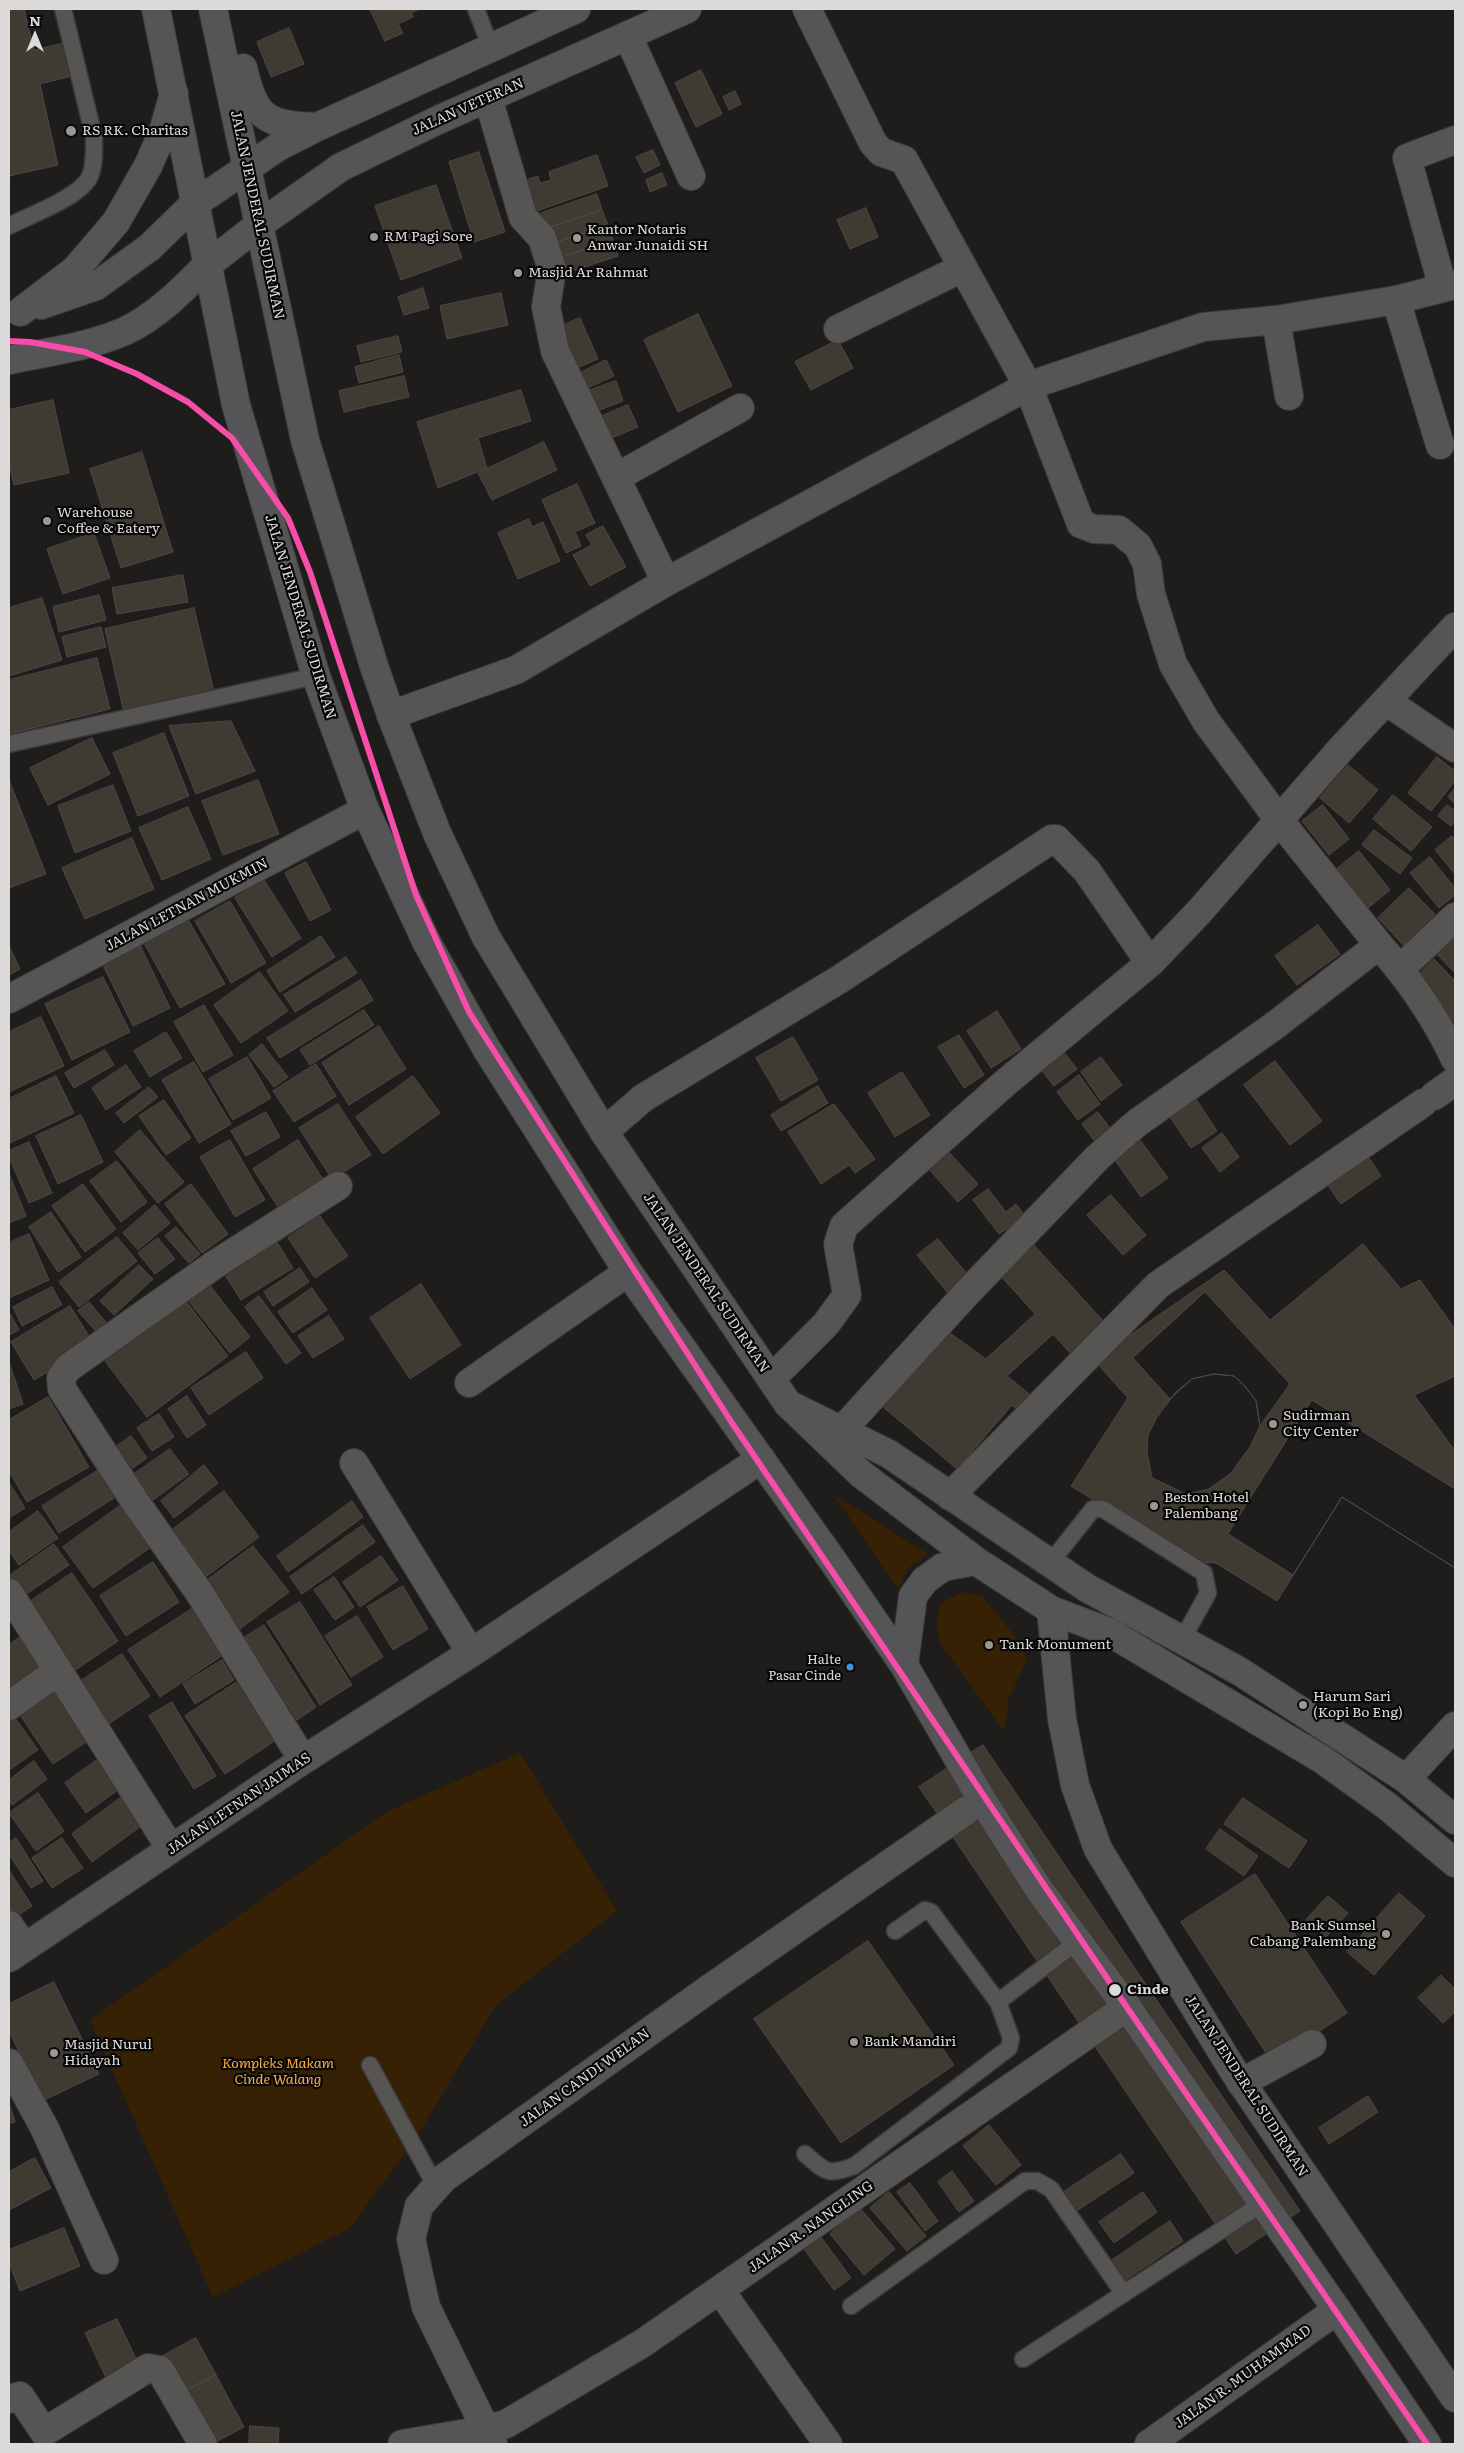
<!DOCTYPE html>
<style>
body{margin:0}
#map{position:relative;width:1464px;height:2453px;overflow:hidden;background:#1e1d1b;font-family:Literata,serif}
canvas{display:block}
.frame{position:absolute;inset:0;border:10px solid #dddbda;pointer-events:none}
.north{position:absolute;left:10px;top:10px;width:50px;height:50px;-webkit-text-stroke:4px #080707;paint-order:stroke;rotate:0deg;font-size:14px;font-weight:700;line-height:20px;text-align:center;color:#dddbda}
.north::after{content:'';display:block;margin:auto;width:18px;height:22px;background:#dddbda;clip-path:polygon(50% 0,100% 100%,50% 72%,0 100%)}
</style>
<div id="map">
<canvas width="1464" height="2453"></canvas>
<div class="frame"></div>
<div class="north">N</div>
</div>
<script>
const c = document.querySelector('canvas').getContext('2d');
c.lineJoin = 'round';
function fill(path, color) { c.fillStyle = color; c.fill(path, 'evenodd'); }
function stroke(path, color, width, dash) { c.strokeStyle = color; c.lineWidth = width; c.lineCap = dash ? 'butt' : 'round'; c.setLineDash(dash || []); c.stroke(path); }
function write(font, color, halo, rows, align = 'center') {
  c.font = font + ' Literata,serif'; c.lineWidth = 4.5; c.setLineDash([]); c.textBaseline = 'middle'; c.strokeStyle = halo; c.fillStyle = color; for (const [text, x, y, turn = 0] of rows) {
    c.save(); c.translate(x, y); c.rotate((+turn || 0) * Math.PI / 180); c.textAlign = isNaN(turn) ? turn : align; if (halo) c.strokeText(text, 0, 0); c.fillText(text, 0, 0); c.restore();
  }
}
fill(new Path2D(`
 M833 1494 928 1554 908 1568 898 1589Z
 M963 1592 983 1597 1017 1639 1027 1659 1009 1698 1004 1731 940 1643 936 1624 940 1603Z
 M520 1753 617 1911 496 2005 416 2138 350 2228 213 2297 90 2020 388 1811Z`), '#362105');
const building = new Path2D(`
 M9 9H24L34 50 64 43 72 76 40 84 58 165 9 176Z
 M370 9H420L411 13 413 17 398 24 403 33 385 41Z
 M289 28 304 64 271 77 257 42Z
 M701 70 722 114 696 127 675 83Z
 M735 91 741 104 729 110 723 97Z
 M653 150 660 165 644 173 636 157Z
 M479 152 505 232 474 242 449 162Z
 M597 155 608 186 534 212 523 181 538 176 540 183 551 180 549 172Z
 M662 173 667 185 650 192 646 180Z
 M436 185 462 258 401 280 375 206Z
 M597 194 602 210 541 230 536 215Z
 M866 208 878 237 850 249 837 220Z
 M602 210 608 225 546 246 541 230Z
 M608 225 613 240 551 261 546 246Z
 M613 240 618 256 557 276 551 261Z
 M423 288 429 308 404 315 398 297Z
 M501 293 508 325 447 339 440 306Z
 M698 314 732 386 678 412 644 340Z
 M580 318 598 359 577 368 559 327Z
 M398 336 402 352 361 362 357 346Z
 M838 340 853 368 811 390 795 362Z
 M399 355 403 372 359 383 355 367Z
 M606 360 614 376 581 391 574 376Z
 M404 376 409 397 344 412 339 391Z
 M616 381 623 401 597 411 590 390Z
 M521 390 531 421 478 438 487 468 438 488 417 422Z
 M53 400 69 473 14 485 9 462V410Z
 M628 405 638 427 609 439 600 417Z
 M544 442 557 470 492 500 478 473Z
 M142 452 173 552 121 568 90 469Z
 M577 484 595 523 575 532 581 546 566 553 542 500Z
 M529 519 532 527 543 522 560 561 518 579 498 533Z
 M603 526 626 567 590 586 573 555 592 545 586 535Z
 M94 533 110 578 63 594 47 549Z
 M183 575 188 602 117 614 112 588Z
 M99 595 106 620 59 632 53 607Z
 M42 598 62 660 9 676V608Z
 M194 608 214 692 124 713 105 629Z
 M101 627 106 647 67 657 62 637Z
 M97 658 110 709 9 734V680Z
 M231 721 255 771 196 794 169 726Z
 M164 733 189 796 138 816 113 753Z
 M92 738 110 774 48 805 30 768Z
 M1437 757 1455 771V781L1431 811 1408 793Z
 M1348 765 1378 790 1349 823 1320 798Z
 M9 780 46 874 9 888Z
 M258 780 279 834 223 855 202 801Z
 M113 785 131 831 75 853 58 806Z
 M1455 788V804L1448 797Z
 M1393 795 1432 827 1411 851 1373 819Z
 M1323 805 1349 839 1329 855 1302 821Z
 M1447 805 1455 811V820L1451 826 1438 816Z
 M188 807 211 859 162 880 139 828Z
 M1374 830 1412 858 1400 874 1362 845Z
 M1452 836 1455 840V874L1435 850Z
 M132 838 154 889 85 919 62 868Z
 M1359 851 1390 890 1368 908 1337 869Z
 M1430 857 1455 888V895L1439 908 1410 873Z
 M306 862 331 910 310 921 285 873Z
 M264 880 301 938 272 957 235 898Z
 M1409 888 1435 914 1403 945 1378 918Z
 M230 901 266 963 231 983 195 921Z
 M189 921 225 984 180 1008 145 945Z
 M1318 925 1340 954 1297 985 1275 956Z
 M1455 935V973L1432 949Z
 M321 936 335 957 280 992 267 971Z
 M140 945 170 1008 133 1026 102 963Z
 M9 946 20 969 9 975Z
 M346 957 357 973 295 1012 284 995Z
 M1434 959 1455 981V1023L1413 980Z
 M260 972 288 1011 241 1043 214 1005Z
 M103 977 130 1032 72 1060 45 1004Z
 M361 980 373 1000 280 1058 267 1038Z
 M204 1005 233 1055 203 1072 174 1022Z
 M364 1010 374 1025 310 1065 300 1050Z
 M997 1011 1021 1049 991 1068 967 1031Z
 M41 1017 64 1066 9 1092V1032Z
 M379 1026 406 1069 349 1105 322 1063Z
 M166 1032 182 1058 150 1077 134 1051Z
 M959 1035 984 1075 964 1088 938 1047Z
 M793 1037 818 1080 781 1101 756 1058Z
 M262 1044 288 1077 274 1087 249 1055Z
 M1060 1047 1077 1069 1054 1086 1037 1064Z
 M105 1050 114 1065 74 1088 65 1073Z
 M247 1057 271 1098 233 1120 209 1079Z
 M1101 1057 1122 1085 1101 1101 1081 1072Z
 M1275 1061 1322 1121 1290 1145 1244 1085Z
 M194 1062 231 1124 199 1143 162 1080Z
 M316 1064 336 1096 294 1122 273 1091Z
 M126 1065 141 1087 106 1110 92 1088Z
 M902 1072 930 1115 895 1137 868 1093Z
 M1079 1075 1100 1104 1078 1120 1057 1092Z
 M56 1076 74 1113 10 1143 9 1099Z
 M413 1076 440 1113 383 1154 356 1117Z
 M818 1086 828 1103 781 1131 771 1115Z
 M149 1087 158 1097 124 1123 116 1113Z
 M1190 1090 1217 1131 1191 1148 1164 1108Z
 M164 1100 191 1138 166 1155 139 1116Z
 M338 1104 371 1155 332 1179 299 1128Z
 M834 1104 875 1159 855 1173 849 1165 821 1184 788 1132Z
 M266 1112 280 1137 246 1156 231 1131Z
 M1098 1112 1117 1138 1101 1150 1082 1124Z
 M81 1115 103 1162 58 1184 36 1136Z
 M140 1130 184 1182 158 1203 115 1152Z
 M1222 1133 1239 1157 1220 1172 1202 1148Z
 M230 1140 265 1200 235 1217 200 1157Z
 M298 1140 324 1181 280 1210 253 1169Z
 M1140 1140 1168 1178 1141 1197 1114 1159Z
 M29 1142 52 1193 29 1203 9 1157V1151Z
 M947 1150 978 1184 958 1202 927 1167Z
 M1365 1152 1381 1176 1341 1204 1324 1180Z
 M117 1161 147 1202 121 1222 90 1181Z
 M9 1173 26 1216 9 1223Z
 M83 1184 116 1229 85 1252 52 1206Z
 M191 1184 228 1234 202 1253 165 1204Z
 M988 1189 1006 1212 1016 1204 1025 1216 999 1234 973 1200Z
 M1111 1195 1146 1235 1123 1255 1087 1215Z
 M155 1205 170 1223 138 1250 123 1233Z
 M51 1212 81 1257 58 1272 29 1227Z
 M320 1216 348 1256 315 1278 288 1238Z
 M176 1227 200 1254 189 1263 165 1236Z
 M29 1234 49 1280 9 1298V1243Z
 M117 1237 137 1261 79 1307 59 1282Z
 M158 1238 175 1259 155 1274 138 1253Z
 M938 1239 972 1280 951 1297 917 1255Z
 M277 1242 293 1268 241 1300 225 1275Z
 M1032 1243 1106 1324 1072 1355 1053 1334 1007 1376 1033 1397 1021 1412 1012 1405 957 1469 876 1401 940 1326 986 1359 1035 1314 998 1273Z
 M1363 1244 1401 1289 1420 1280 1455 1329V1376L1414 1395 1455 1451V1568L1342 1497 1277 1601 1216 1563 1194 1562 1071 1486 1128 1398 1094 1360 1224 1270 1270 1320Z
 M139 1265 153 1279 114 1315 100 1301Z
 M300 1268 309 1282 273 1306 264 1292Z
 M205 1279 250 1337 230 1353 184 1295Z
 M421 1284 461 1345 410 1379 370 1318Z
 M52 1287 62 1305 22 1326 13 1307Z
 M312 1288 327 1310 293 1333 278 1312Z
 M1205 1292 1290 1384 1260 1426 1256 1401 1244 1385 1234 1376 1214 1374 1192 1379 1170 1399 1133 1358Z
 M259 1296 301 1353 286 1364 245 1307Z
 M185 1300 228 1356 147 1417 105 1361Z
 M89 1302 110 1327 100 1336 78 1311Z
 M70 1306 94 1344 34 1380 11 1342Z
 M9 1312 19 1330 9 1335Z
 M329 1316 344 1339 313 1358 298 1336Z
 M246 1352 263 1378 209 1415 191 1388Z
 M9 1362 23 1404 9 1409Z
 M1214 1374 1234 1376 1244 1385 1256 1401 1260 1426 1250 1447 1231 1473 1209 1489 1186 1494 1152 1478 1147 1452 1148 1435 1157 1417 1176 1392 1192 1379Z
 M187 1396 206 1425 187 1438 168 1409Z
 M48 1397 89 1467 27 1502 9 1471V1420Z
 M1312 1400 1455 1489V1568L1342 1497 1293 1575 1228 1534Z
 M159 1414 174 1437 152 1451 137 1428Z
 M131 1436 147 1458 127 1472 111 1450Z
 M170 1449 189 1474 153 1500 134 1474Z
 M204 1465 218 1483 174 1518 161 1501Z
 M100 1469 117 1496 59 1533 42 1506Z
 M10 1484 25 1508 9 1518V1485Z
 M224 1491 259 1537 207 1576 172 1530Z
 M352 1501 363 1517 288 1572 277 1556Z
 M121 1505 151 1547 93 1588 63 1547Z
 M38 1511 58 1538 19 1565 9 1551V1532Z
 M363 1525 375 1542 302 1594 290 1577Z
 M54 1544 69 1565 22 1597 9 1576Z
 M253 1546 289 1592 237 1631 201 1585Z
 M381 1556 398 1580 360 1607 343 1582Z
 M153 1562 179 1602 126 1636 100 1596Z
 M72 1573 118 1641 74 1671 28 1603Z
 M334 1577 354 1607 335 1620 314 1590Z
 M403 1586 428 1629 393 1650 367 1607Z
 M300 1602 352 1685 320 1705 267 1622Z
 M198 1605 229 1651 160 1697 128 1650Z
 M357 1616 383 1657 351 1677 325 1636Z
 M264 1625 316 1707 297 1720 245 1637Z
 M20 1637 47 1674 16 1695 9 1685V1645Z
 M122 1654 150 1696 101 1729 73 1686Z
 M222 1660 234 1680 195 1704 183 1684Z
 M243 1678 282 1736 225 1774 185 1716Z
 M52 1685 89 1740 53 1764 16 1709Z
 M172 1702 216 1776 194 1789 149 1716Z
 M10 1711 38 1750 9 1770V1712Z
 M983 1745 1300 2211 1236 2254 919 1787Z
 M97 1760 118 1790 86 1813 65 1783Z
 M34 1761 47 1779 12 1805 9 1800V1780Z
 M38 1793 64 1831 36 1851 9 1813Z
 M127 1793 148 1821 92 1862 72 1834Z
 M1243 1798 1307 1841 1289 1868 1224 1824Z
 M1220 1829 1258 1856 1244 1876 1206 1849Z
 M16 1838 43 1881 31 1888 9 1854V1843Z
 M62 1838 83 1868 52 1888 32 1858Z
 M9 1870 32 1906 11 1920 9 1917Z
 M1255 1874 1347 2013 1272 2062 1181 1922Z
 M1399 1893 1425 1916 1374 1975 1347 1952Z
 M1328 1896 1348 1913 1326 1937 1306 1920Z
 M868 1941 954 2065 841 2143 754 2019Z
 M1441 1975 1455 1989V2012L1443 2023 1418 1998Z
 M54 1982 99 2074 42 2101 9 2031V2004Z
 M1368 2096 1378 2112 1329 2144 1319 2128Z
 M9 2103 15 2122 9 2124Z
 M989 2125 1021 2165 996 2185 963 2146Z
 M1121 2154 1134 2173 1075 2212 1062 2193Z
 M35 2158 51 2188 9 2210V2172Z
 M952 2171 974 2201 959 2212 938 2182Z
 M910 2183 938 2221 925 2231 897 2192Z
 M889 2192 926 2236 907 2251 870 2208Z
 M1143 2192 1157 2212 1114 2243 1099 2222Z
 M860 2208 895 2249 864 2275 830 2234Z
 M1170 2221 1183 2241 1124 2281 1111 2261Z
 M64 2228 80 2266 20 2291 9 2263V2250Z
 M821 2237 851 2278 834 2290 804 2249Z
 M117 2319 142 2371 110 2386 85 2333Z
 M196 2338 216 2375 177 2395 157 2359Z
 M216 2375 244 2427 212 2444 177 2395Z
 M250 2426 279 2428 278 2444H249Z`);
fill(building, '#403b32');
stroke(building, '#4a4948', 1);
const lane = new Path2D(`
 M476 9 491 48
 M9 226C30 215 81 197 90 176 95 164 94 150 94 137L63 9
 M9 744 316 676
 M1050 1563 1093 1509H1103L1204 1573 1208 1593 1182 1640
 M895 1931 925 1910 931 1912 998 2002
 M370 2065 436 2187
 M805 2154C826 2172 827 2176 854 2166L1009 2048 1011 2038 998 2002 1078 1941
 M851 2306 1025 2181H1037L1051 2189 1124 2294
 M1023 2359 1263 2203`);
const street = new Path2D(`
 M807 9 873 143 881 152 904 160 1028 386 1081 524 1094 529 1119 530 1138 546 1147 564 1151 594 1173 664 1206 721 1279 820 1379 945 1274 1026 1137 1123 1098 1157 966 1294 842 1430
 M628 36 691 176
 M488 98 523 217 542 238 552 269 546 307 555 351 666 582
 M1443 288 1407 158 1455 140
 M1396 300 1440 445
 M1276 320 1289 396
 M838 329 962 268
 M617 477 740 408
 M1386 701 1455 748
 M391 715 516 670 666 582 1028 386 1203 327 1276 320 1396 300 1455 285
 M1379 945C1409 979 1436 1018 1455 1059
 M1400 969 1455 917
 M9 999 365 810
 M1434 1096 1455 1081
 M604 1132 643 1098 840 979 1052 839H1056L1087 871 1150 963
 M771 1379 826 1324 847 1295 838 1244 844 1226 1005 1083 1150 963 1199 912 1340 750 1455 627
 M469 1383 628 1272
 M354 1463 471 1653
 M950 1496 1158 1285 1423 1103
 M9 1593 171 1849
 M9 1706 58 1671
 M303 1760 199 1592 136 1503 62 1389 61 1378 68 1368 214 1265 338 1186
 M1406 1779 1455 1726
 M9 1925 24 1947
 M9 1958 303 1760 471 1653 761 1459
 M9 2063 45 2129 104 2260
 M1241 2083 1312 2044
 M720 2290 828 2444
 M9 2399 20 2396 44 2432 148 2368 160 2370 203 2444
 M402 2444 485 2430 506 2424 643 2343 1127 2007
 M493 2444 426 2307 411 2239 419 2206 444 2178 709 1989 967 1810
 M1149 2444 1337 2310`);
const secondary = new Path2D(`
 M794 1407 889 1454 1087 1588 1239 1671 1406 1779 1455 1820
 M1051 1610 1109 1632 1323 1760 1387 1806 1455 1863`);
const primary = new Path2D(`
 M41 305 96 286 150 247 194 204
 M20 312 75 270 116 222 148 166 163 132 174 93
 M9 360C47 352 89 347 125 331 156 317 182 290 206 266`);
const highway = new Path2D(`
 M156 9 236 405 316 676 365 810 427 943 486 1048 628 1272 833 1561 904 1665 982 1800 1040 1891 1127 2007 1337 2310 1427 2444
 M213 9 305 440 374 666 391 715 437 833 486 937 604 1132 788 1404 861 1474 976 1561 1051 1610 1062 1719 1075 1785 1098 1849 1233 2070 1455 2398
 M243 68C255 118 265 125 317 127
 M194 204 278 147 317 127 576 9
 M206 266 260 224 341 167 438 120 687 9
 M904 1665 913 1596 925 1580 943 1567 976 1561`);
stroke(lane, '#3b3938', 19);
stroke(street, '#3b3938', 30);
stroke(secondary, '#3b3938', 30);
stroke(primary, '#3b3938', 30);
stroke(highway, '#3b3938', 30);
stroke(lane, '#565554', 16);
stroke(street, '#565554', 28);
stroke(secondary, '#555456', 28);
stroke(primary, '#555456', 28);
stroke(highway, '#555457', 28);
stroke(new Path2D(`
 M9 341 30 342 85 352 137 374 188 402 232 438 288 518 310 572 416 895 469 1012 732 1423 1115 1990 1427 2444`), '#f54da8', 6);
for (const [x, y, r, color] of [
 [71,131,6,"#9a9897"],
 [374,237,5,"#9a9897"],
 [577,238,5,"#9a9897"],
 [518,273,5,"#9a9897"],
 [47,521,5,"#9a9897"],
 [1273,1424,5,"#9a9897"],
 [1154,1506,5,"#9a9897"],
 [989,1645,5,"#9a9897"],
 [850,1667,4.5,"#4094de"],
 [1303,1705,5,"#9a9897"],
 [1386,1934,5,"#9a9897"],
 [1115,1990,7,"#dddbda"],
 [854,2042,5,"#9a9897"],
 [54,2053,5,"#9a9897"]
]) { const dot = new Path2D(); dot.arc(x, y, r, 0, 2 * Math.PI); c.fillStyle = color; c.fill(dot); stroke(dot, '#080707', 2); }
write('13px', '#dddbda', '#080707', [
 ["Halte",841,1660],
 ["Pasar Cinde",841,1676]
], 'right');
write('14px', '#dddbda', '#080707', [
 ["JALAN VETERAN",468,107,-24],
 ["JALAN JENDERAL SUDIRMAN",257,215,78],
 ["JALAN JENDERAL SUDIRMAN",300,617,73],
 ["JALAN LETNAN MUKMIN",187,905,-28],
 ["JALAN JENDERAL SUDIRMAN",706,1283,56],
 ["JALAN LETNAN JAIMAS",239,1804,-34],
 ["JALAN CANDI WELAN",585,2078,-36],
 ["JALAN JENDERAL SUDIRMAN",1246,2086,57],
 ["JALAN R. NANGLING",811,2227,-35],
 ["JALAN R. MUHAMMAD",1243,2377,-36]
]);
write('14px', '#dddbda', '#080707', [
 ["RS RK. Charitas",82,131],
 ["Kantor Notaris",587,230],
 ["Anwar Junaidi SH",587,246],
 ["RM Pagi Sore",384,237],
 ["Masjid Ar Rahmat",528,273],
 ["Warehouse",57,513],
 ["Coffee & Eatery",57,529],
 ["Sudirman",1283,1416],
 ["City Center",1283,1432],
 ["Beston Hotel",1164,1498],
 ["Palembang",1164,1514],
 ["Tank Monument",999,1645],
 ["Harum Sari",1313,1697],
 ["(Kopi Bo Eng)",1313,1713],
 ["Bank Sumsel",1376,1926,"right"],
 ["Cabang Palembang",1376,1942,"right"],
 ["Bank Mandiri",864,2042],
 ["Masjid Nurul",64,2045],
 ["Hidayah",64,2061]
], 'left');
write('bold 14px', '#dddbda', '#080707', [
 ["Cinde",1127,1990]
], 'left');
write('italic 14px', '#fbac41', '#080707', [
 ["Kompleks Makam",278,2064],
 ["Cinde Walang",278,2080]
]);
</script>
